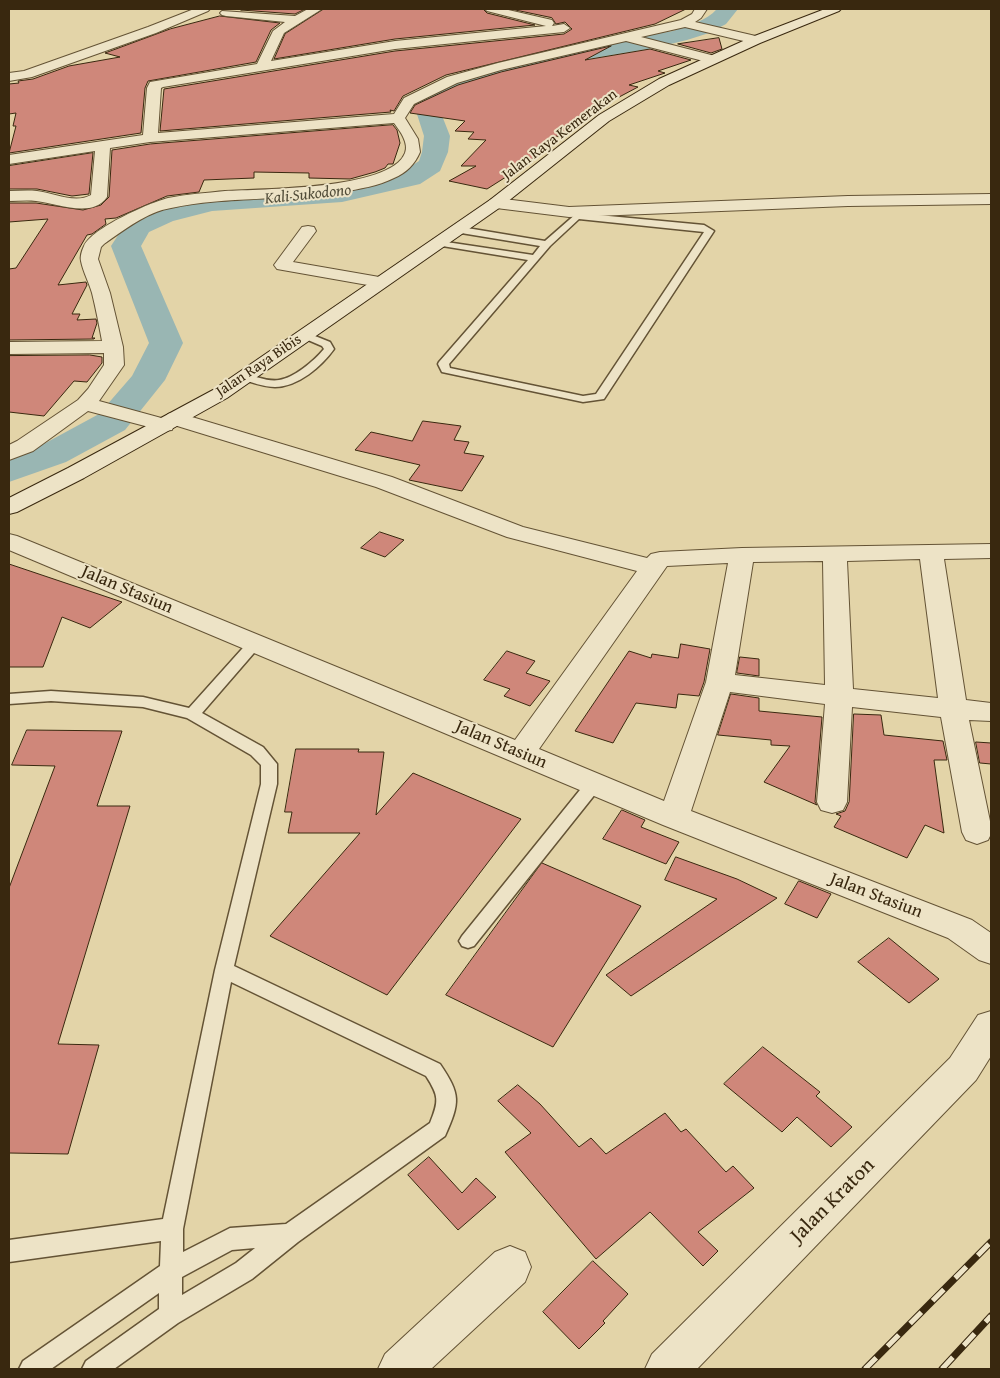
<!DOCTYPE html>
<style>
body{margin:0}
#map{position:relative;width:1000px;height:1378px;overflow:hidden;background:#e3d4a8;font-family:"Gentium Book Plus",serif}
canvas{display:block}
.frame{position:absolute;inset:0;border:10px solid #39280f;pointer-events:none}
</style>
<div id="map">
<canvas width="1000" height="1378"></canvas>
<div class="frame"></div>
</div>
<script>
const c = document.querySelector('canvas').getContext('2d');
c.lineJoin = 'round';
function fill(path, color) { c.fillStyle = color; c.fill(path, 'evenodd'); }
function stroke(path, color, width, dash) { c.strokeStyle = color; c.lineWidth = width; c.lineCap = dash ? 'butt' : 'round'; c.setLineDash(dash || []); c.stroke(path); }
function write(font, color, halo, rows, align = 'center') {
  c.font = font + ' "Gentium Book Plus",serif'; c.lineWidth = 4; c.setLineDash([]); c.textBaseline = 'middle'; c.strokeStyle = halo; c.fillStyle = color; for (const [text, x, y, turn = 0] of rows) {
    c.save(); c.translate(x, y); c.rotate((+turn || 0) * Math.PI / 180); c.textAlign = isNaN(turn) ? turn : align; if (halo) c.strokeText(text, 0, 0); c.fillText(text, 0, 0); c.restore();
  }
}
fill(new Path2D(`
 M717 9H738L726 24 709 33 687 40 654 48 541 67 491 80 444 97 439 108 450 136 448 152 440 171 420 184 342 202 212 211 173 221 149 232 141 246 183 343 165 380 125 430 66 462 9 482V457L40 446 99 414 132 376 149 343 111 246 128 220 153 209 212 195 342 186 402 172 419 161 422 152 424 136 415 108 426 88 475 71 541 54 673 31C689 25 706 21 717 9Z`), '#99b6b3');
const building = new Path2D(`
 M248 9H305L295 14 241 10Z
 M324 9H483L487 13 535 25 395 39 274 59 285 34Z
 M511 9H686L655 24 446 75 403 96 394 111 390 110 391 112 160 131 164 89 395 51 564 34 572 29 565 22 556 24 552 18Z
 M220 16 280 23 271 30 256 62 148 81 145 88 141 133 9 153 16 126H13L16 113 9 114V84L19 83 18 81 33 79 69 66 120 57 105 53 170 29Z
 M719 38 722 49 711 53 678 44Z
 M611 46 585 60 650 49 691 60 658 71 665 73 629 85 638 87 589 113 562 137 556 136 528 163 487 189 449 181 476 166H461L486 140 468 139 474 132 455 131 465 121 410 113 415 105 458 85 501 72Z
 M393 125 397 130 400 143 393 164H388L385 168 375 172 350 179 309 178V173L254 172V178L204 180 199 192 167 196 116 218 105 219 106 224 92 234 87 235 58 285 86 282 87 285 72 314H80L77 320 96 319 97 323 92 338H95L94 339 9 340V269L16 268 48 219 9 222V203H36L83 210 101 205 109 197 112 150 150 144Z
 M93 153 89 194 72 196 37 189H9V166Z
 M90 355 102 357V363L87 382 74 381 44 416 9 412V356Z
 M423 421 461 426 454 440 469 442 464 453 484 456 462 491 409 480 420 465 355 450 371 432 412 441Z
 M380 532 404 540 385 557 361 548Z
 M9 564 122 602 90 628 62 617 43 667H9Z
 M681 644 710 649 704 682 699 696 678 694 676 708 636 703 613 743 575 731 629 651 651 658 652 654 678 658Z
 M507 651 535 661 526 673 550 681 530 706 504 696 510 689 484 680Z
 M740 657 759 659V676L737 673Z
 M731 694 759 698V711L822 717 815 802 817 805 764 782 790 746 771 745V740L718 735Z
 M854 714 881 715 884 735 943 741 947 760H934L944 833 925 825 907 858 834 827 841 816 836 814 845 811 849 802Z
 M27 730 122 731 97 806H130L58 1044 99 1045 68 1154 9 1153V888L55 766 12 765Z
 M976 742 991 743V764L980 763Z
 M296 749H359L358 752H384L376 815 413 773 521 819 387 995 270 936 360 833H288L292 812H285Z
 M622 810 645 820 641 827 679 842 666 864 603 839Z
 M676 857 737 879 777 898 631 996 606 975 717 899 665 880Z
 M542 863 641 906 553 1047 446 995Z
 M799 881 831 894 817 918 785 904Z
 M889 938 939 979 909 1003 858 962Z
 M763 1047 820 1092 816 1096 852 1127 831 1147 797 1117 782 1132 724 1084Z
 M518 1085 540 1104 579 1147 591 1138 606 1154 665 1113 681 1132 686 1129 726 1172 733 1166 754 1188 698 1232 718 1251 703 1266 650 1212 596 1259 505 1152 531 1133 498 1101Z
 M429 1157 462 1193 476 1178 496 1197 458 1230 408 1175Z
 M593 1261 628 1294 603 1321 605 1323 579 1349 543 1312Z`);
fill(building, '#cf877a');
stroke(building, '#39280f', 1);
const service = new Path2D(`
 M577 213 704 225 714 231 604 399 583 402 442 372 438 364 439 362 528 260 436 245 431 242 433 240 533 255 540 246 455 232 450 229 455 226 545 241ZM579 219 704 232 596 394 583 396 450 368 449 364 550 246Z
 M305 332 330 342 334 349C322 366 298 387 275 387 264 387 251 382 240 379L239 377 244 374C255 376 268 382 279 380 294 378 314 361 324 349L322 346 301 337 300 335Z
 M255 638 260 640 262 643 260 646 202 713 263 747 277 764V784L234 966 440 1064C461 1095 460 1102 445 1136L298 1242 252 1279 178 1323 114 1369H82L86 1361 159 1309V1293L51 1369H19L23 1361 160 1266 161 1241 9 1262V1240L163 1219 215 970 261 784V765L251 755 187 718 143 707 51 701 9 704V694L51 691 143 697 189 708 250 640ZM231 982 426 1076C439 1096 439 1101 430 1123L286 1224 230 1228 183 1252V1229ZM255 1248 236 1263 182 1295V1277L232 1250Z
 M594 778 600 780 602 784 600 788 474 946 468 948 462 946 459 941 462 936 588 780Z`);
const minor = new Path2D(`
 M194 9H210L208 11 156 33 32 77 9 81V73L24 71 148 27Z
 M308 9H322L284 33 271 61 395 41 546 26 487 11 485 9H504L552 20 554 23 552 26 564 24 570 28 564 32 395 49 163 87 161 88 158 133 394 114 404 98 447 77 498 63 681 20 692 14 695 9H707L701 18 695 22 760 37 762 40 756 44 685 27 641 37 715 56 717 59 715 62 711 63 626 41 501 70 457 83 414 104 405 118 418 139 420 152C415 164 406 173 394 178 378 186 359 189 342 192 286 201 227 196 171 208 147 212 124 230 104 244L101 247 98 259 110 293 123 347 124 365 99 401 165 419 168 414 175 412 182 414 392 477 523 527 647 558 651 554 660 552 742 548 991 544V558L944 559 966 700 991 703V721L969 720 991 826V834L988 840 977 844 966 840 962 832 941 717 852 707 847 802 843 810 832 813 821 810 817 802 825 704 730 692 691 811 972 920 991 933V964L979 960 948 938 663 825 9 550V534L17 536 515 740 637 571 507 537 376 487 174 425 172 430 164 431 88 411 33 451 9 460V445L17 441 78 400 88 389 104 365V353L9 354V342L102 341C99 325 96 309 92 293 89 282 83 272 81 261 80 257 82 250 84 246 92 228 149 203 168 198 187 194 206 193 225 191 259 189 391 190 405 153 409 143 400 131 394 123L150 142 110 148 107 197C92 219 57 203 36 201 27 200 18 201 9 201V191C18 191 27 190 37 191 54 193 75 204 91 195L95 151 9 164V155L143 135 147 88 150 82 257 64 273 31 285 22 226 16 222 15 220 13 222 11 295 16ZM920 559 938 698 853 689 847 561ZM823 561 825 685 735 675 753 562ZM728 563 706 682 664 801 539 749 667 566Z
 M991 194V204L848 206 569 217 496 208 490 206 488 203 490 200 496 198 569 207 848 196Z
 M308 226 314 227 316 231 293 262 385 278 388 282 385 286 379 287 277 269 274 265 302 227Z
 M991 1011V1056L976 1080 697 1369H645L652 1354 950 1058 978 1015Z
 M510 1246 525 1252 531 1267 525 1282 431 1369H378L385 1354 495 1252Z`);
const secondary = new Path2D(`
 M825 9H841L839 11 760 43 669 85 609 121 502 206 227 398 84 478 17 512 9 514V498L68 468 213 390 490 200 599 115 659 79 752 37Z`);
stroke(service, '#645335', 3);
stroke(minor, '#645335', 2);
stroke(secondary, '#39280f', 2);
fill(service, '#ede3c6');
fill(minor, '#ede3c6');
fill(secondary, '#ede3c6');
const rail = new Path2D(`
 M865 1369 991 1242
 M942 1369 991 1316`);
stroke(rail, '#39280f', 7);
stroke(rail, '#ede3c6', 5, [16]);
write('15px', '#39280f', '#ede3c6', [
 ["Jalan Raya Kemerakan",560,135,-37],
 ["Jalan Raya Bibis",259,366,-34]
]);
write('italic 16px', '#514c38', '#ede3c6', [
 ["Kali Sukodono",308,195,-6]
]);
write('18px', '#39280f', '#ede3c6', [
 ["Jalan Stasiun",127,590,23],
 ["Jalan Stasiun",501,745,23],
 ["Jalan Stasiun",876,896,21]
]);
write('21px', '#39280f', '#ede3c6', [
 ["Jalan Kraton",833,1201,-45]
]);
</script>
